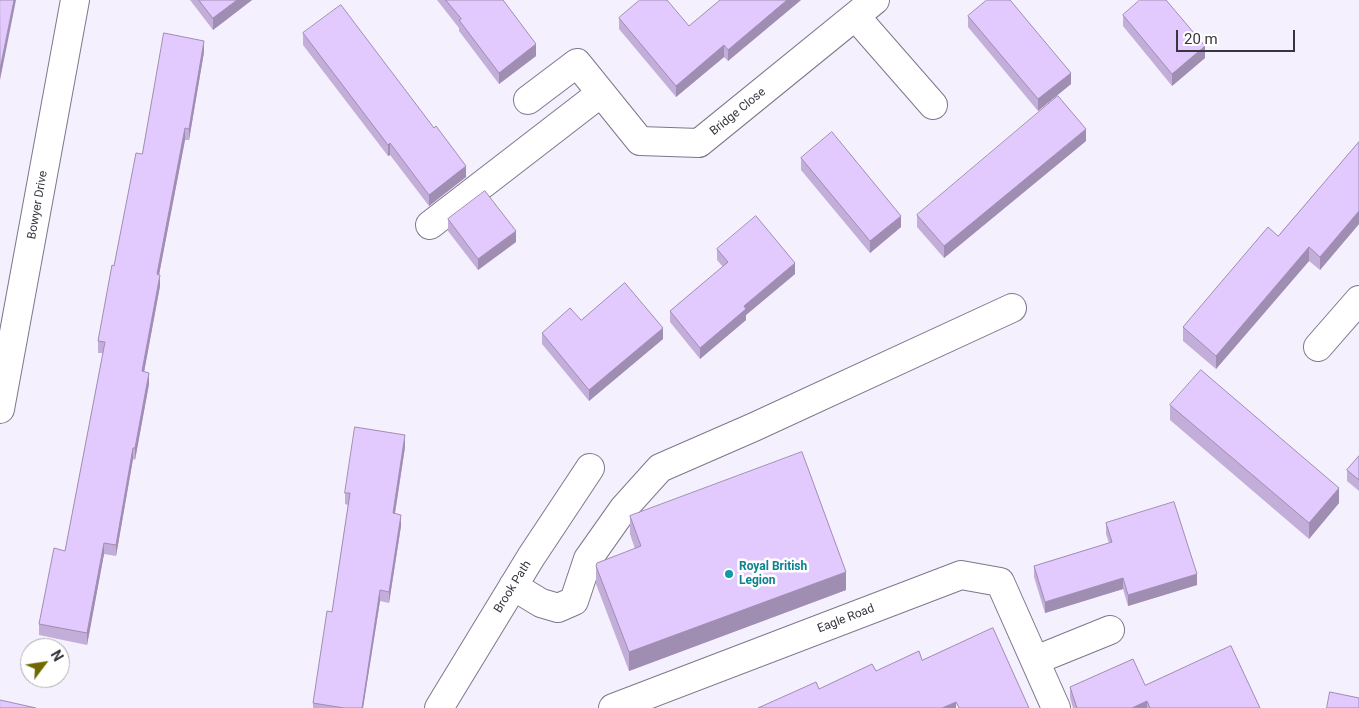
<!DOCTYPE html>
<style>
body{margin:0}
#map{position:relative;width:1359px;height:708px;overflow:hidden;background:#f5f0fd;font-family:Roboto,sans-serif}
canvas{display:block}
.north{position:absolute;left:20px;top:638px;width:50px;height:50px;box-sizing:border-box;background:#fff;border:1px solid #afaeb2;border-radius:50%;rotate:59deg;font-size:14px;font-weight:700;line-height:20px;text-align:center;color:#38353e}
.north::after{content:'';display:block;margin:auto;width:18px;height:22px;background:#6f6800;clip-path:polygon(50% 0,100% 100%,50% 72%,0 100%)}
.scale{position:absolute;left:1176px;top:30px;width:119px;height:22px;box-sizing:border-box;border:2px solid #38353e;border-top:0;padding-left:6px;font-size:15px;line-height:18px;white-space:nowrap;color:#38353e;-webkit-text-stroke:4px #fff;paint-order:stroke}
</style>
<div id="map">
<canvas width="1359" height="708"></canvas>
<div class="north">N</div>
<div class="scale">20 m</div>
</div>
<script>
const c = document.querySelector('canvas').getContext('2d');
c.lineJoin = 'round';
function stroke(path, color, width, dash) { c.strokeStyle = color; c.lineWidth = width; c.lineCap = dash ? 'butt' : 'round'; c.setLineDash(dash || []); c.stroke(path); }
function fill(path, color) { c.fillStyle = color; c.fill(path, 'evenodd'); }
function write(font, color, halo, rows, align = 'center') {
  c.font = font + ' Roboto,sans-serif'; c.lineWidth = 5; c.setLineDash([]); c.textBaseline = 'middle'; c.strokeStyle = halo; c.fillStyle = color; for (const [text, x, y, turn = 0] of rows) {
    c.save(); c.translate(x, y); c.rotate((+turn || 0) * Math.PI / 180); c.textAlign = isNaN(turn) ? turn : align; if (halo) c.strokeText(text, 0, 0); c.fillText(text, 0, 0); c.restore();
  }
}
const minor = new Path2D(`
 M856 17 933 105
 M528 100 577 63 640 141 699 143 875 0
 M430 225 601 93
 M1318 347 1359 300
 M0 409 75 0
 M513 586 541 603 558 608 574 601 588 559 624 508 660 468 754 427 1012 308
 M1036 660 1110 630
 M439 708 531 557 590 468
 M613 708 961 575 1000 582 1056 708`);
stroke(minor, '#7e778b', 30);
stroke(minor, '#fff', 28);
fill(new Path2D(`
 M190 0H252L213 30Z
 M437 0H503L536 56 499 84 459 31V28Z
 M801 0 728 61 724 57 676 97 619 29V18L689 26Z
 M1123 15 1205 58 1172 86 1123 26Z
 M968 16 1071 84 1038 111 968 27Z
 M303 33 466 177 429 206 390 155 388 156 303 45Z
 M204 52 189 140H185L159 275 160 286 144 372 149 384 135 460 133 459 116 556 104 554 87 645 39 635V624L65 551 103 353H98V341L114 266 142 154Z
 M1086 141 944 258 917 227V215Z
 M1359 142V224L1320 270 1309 261 1216 369 1183 341V327L1278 236Z
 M801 158 901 227 870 253 801 170Z
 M448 219 516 242 478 270 448 231Z
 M717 249 795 274 746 315V320L700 359 670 322V311L723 267 717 260Z
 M581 320 663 339 589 401 542 344V333Z
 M1170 405 1339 503 1309 539 1170 420Z
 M405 447 395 514 401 526 389 603 380 601 363 708H313V703L332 612 348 505 345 504V493Z
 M1359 456V491L1347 481V470Z
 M630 516 846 590 629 671 596 584V566L635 549 630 534Z
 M1106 523 1197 585 1128 606 1123 589 1045 613 1034 577V566L1109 543 1106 534Z
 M1145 685 1260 708H1073L1070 698V687Z`), '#c3aeda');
fill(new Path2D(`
 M14 0H16L0 80V69Z
 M237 0H252L213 30V18Z
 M787 0H801L728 61V50Z
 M204 41V52L189 140V129Z
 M536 44V56L499 84V73Z
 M724 45V57L676 97V86Z
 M1205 46V58L1172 86V74Z
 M1071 73V84L1038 111V99Z
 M185 128V140L157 285V274Z
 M1086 129V141L944 258V246Z
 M390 143V155L388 156V145Z
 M466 166V177L429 206V195Z
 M1359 211V224L1320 270V257Z
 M901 216V227L870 253V241Z
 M516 231V242L478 270V259Z
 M1309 247V261L1216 369V356Z
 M795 263V274L746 315V320L700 359V348L744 306Z
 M160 275V286L142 383V371Z
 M663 328V339L589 401V390Z
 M149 373V384L135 460V448Z
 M405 435V447L393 525V513Z
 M133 448V459L116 556V545Z
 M1339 488V503L1309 539V523Z
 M401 515V526L389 603V592Z
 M104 543V554L87 645V633Z
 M846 572V590L629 671V652Z
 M1197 574V585L1128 606V595Z
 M1123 578V589L1045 613V602Z
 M380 590V601L363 708H362Z
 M1147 701V708H1132Z
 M956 702V708H942Z`), '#9f8db2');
const building = new Path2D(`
 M0 0H14L0 69Z
 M199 0H237L213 18Z
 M446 0H503L536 44 499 73 459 20 461 19Z
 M640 0H667L689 26 720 0H787L728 50 724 45 676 86 619 18Z
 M987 0H1010L1071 73 1038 99 968 16Z
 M1140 0H1166L1205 46 1172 74 1123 15Z
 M341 5 434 128 436 126 466 166 429 195 390 143 388 145 303 33Z
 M164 33 204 41 189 129 185 128 157 274 160 275 142 371 149 373 135 448H133L116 545 104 543 87 633 39 624 54 548 65 551 105 342 98 341 112 265 114 266 136 153 142 154Z
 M1058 96 1086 129 944 246 917 215Z
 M832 132 901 216 870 241 801 158Z
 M1359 142V211L1320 257 1309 247 1216 356 1183 327 1268 227 1278 236Z
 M485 191 516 231 478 259 448 219Z
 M756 216 795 263 744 306 746 309 700 348 670 311 728 262 717 249Z
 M625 283 663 328 589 390 542 333 570 308 581 320Z
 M1201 370 1339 488 1309 523 1170 405Z
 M355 427 405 435 393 513 401 515 389 592 380 590 362 708H344L313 703 327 611 332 612 350 493H345Z
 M802 452 846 572 629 652 596 566 597 563 641 546 630 516Z
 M1359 456V480L1347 470Z
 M1174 502 1197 574 1128 595 1123 578 1045 602 1034 566 1112 542 1106 523Z
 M993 628 1029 708H959L956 702 942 708H758L816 682 819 689 872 664 876 671 919 651 922 660Z
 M1231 646 1260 708H1150L1147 701 1132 708H1077L1070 687 1133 659 1145 685Z
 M1330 692 1359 698V708H1327Z
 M0 700 36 708H0Z`);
fill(building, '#e3cafe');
stroke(building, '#9f8db2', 1);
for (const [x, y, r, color] of [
 [729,574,5,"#0f9aa8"]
]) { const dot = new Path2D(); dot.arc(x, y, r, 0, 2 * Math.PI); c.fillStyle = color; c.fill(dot); stroke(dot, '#fff', 2); }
write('12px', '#38353e', '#fff', [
 ["Bridge Close",738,112,-39],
 ["Bowyer Drive",38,205,-80],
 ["Brook Path",513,587,-58],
 ["Eagle Road",846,619,-21]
]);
write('bold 12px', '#0d838f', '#fff', [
 ["Royal British",739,567],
 ["Legion",739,581]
], 'left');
</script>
